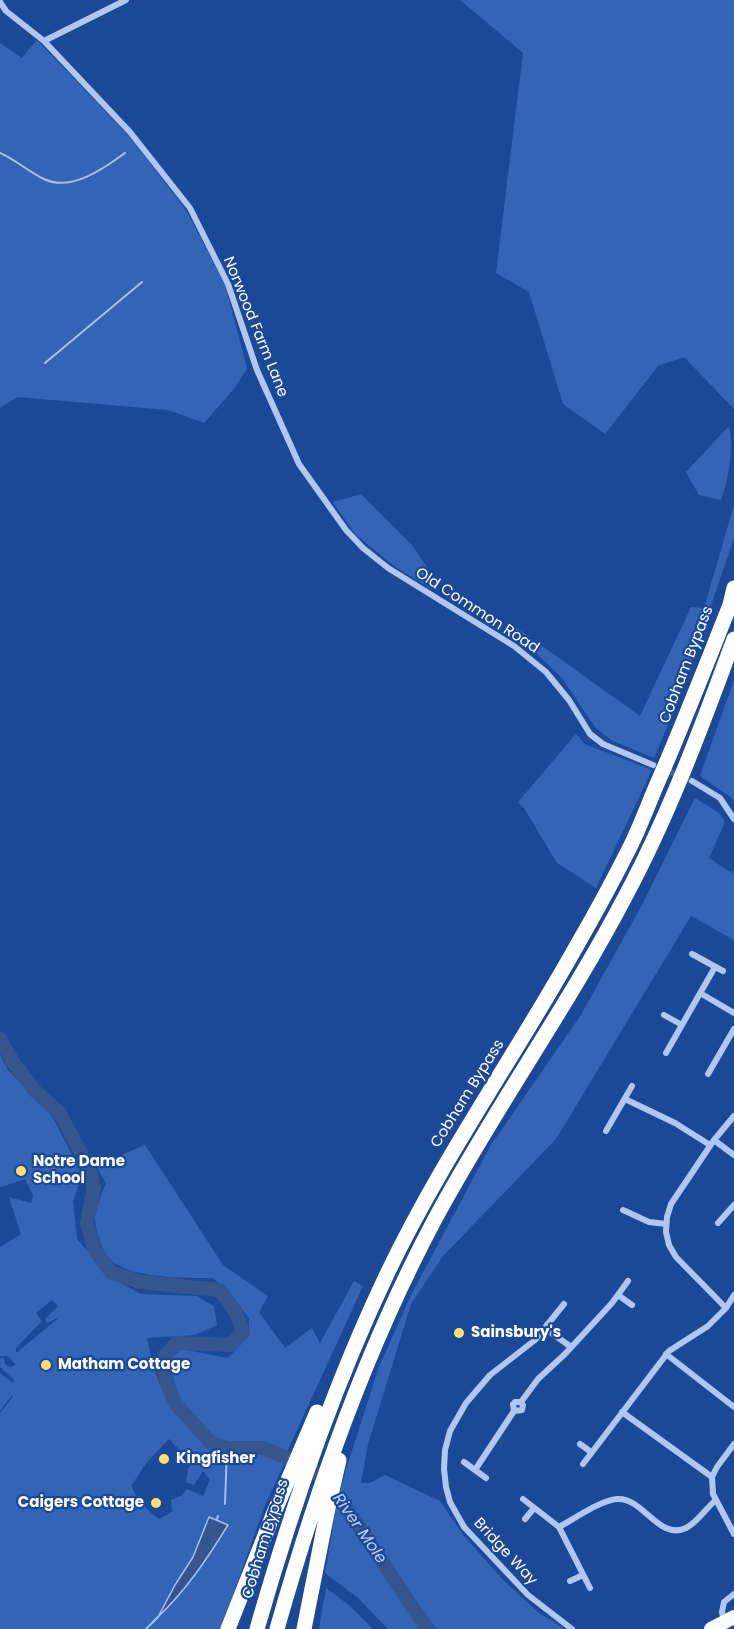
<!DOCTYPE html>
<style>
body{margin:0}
canvas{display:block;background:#1c4997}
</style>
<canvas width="734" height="1629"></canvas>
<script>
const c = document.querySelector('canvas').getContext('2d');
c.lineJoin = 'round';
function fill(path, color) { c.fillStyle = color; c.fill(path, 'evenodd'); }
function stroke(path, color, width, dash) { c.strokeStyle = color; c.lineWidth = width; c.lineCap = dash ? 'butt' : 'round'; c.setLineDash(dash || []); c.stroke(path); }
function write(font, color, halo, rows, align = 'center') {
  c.font = font + ' Poppins,sans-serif'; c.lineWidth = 4.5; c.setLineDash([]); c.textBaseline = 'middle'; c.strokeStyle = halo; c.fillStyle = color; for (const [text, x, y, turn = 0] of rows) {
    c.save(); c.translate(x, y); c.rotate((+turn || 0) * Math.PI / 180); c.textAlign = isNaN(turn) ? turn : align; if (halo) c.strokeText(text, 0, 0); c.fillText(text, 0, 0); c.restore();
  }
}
fill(new Path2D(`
 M460 0H734V409L684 357 658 366 605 434 563 404 529 292 496 273 523 53Z
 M37 40 130 137 186 210 225 284 247 369 233 390 204 423 168 410 17 397 0 408V43L22 58Z
 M729 426C734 449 729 477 721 500L699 495 686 472Z
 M361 494 412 545 435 579 433 590 394 566 355 534 333 502Z
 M734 505V538L679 699 654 758 611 740 595 727 562 678 537 654 506 634 510 623 640 716 691 607 704 608Z
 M734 680V802L732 798 700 776Z
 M576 734 585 744 652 770 596 888 557 863 524 808 518 802Z
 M695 798 719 813 725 822 709 858 732 873 734 870V940L691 916 556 1139 443 1256 411 1304 368 1444 361 1483H370L385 1475 440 1501 464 1536 504 1581 539 1613 565 1629H436L340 1492 347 1466 379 1367 412 1293 491 1145 581 1015 643 903Z
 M0 1055 8 1070 52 1116 82 1174 73 1201 77 1239 110 1277 141 1294 196 1296 214 1306 217 1325 195 1335 147 1338C156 1379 163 1405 196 1433 205 1441 216 1449 228 1453 238 1456 249 1451 260 1451 268 1452 278 1458 285 1462L265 1505 221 1629H0V1413L12 1398 13 1394 0 1411V1373L13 1383 14 1380 0 1367V1358H4L5 1364 10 1367 16 1365 8 1356H0V1247L21 1234 9 1197 31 1203 33 1195 25 1179 0 1187ZM52 1300 58 1306 45 1319 47 1323 61 1316 16 1353V1348L42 1321 36 1313ZM169 1439 192 1463 188 1469 186 1482 194 1485 203 1471 210 1480 203 1496 187 1489 181 1496 171 1500 172 1512 159 1519C146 1510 138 1500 131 1486L147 1462Z
 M145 1145 223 1265 268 1296 259 1312 285 1348 312 1328 320 1343 354 1281 363 1286 286 1454 270 1446 254 1443H227L207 1432 177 1396 170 1361 181 1349 228 1358 249 1336V1319L235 1299 213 1278C187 1278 127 1279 109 1258 101 1249 96 1231 95 1219 95 1208 102 1193 106 1183L96 1166Z
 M337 1503 343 1511 420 1629H388L357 1597 325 1573Z
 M326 1588 349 1605 373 1629H319Z`), '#3364b6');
const water = new Path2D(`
 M209 1517 228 1525C207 1559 187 1589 158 1617L175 1585 193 1557Z`);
fill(water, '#35558f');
stroke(water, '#a3c2f1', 1.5);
stroke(new Path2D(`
 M0 153C16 160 29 172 44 179 71 192 103 169 125 153
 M45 363 142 282
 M225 1504 227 1448
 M217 1519 218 1516
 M146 1629 158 1617`), '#a3c2f1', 2);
stroke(new Path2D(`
 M0 1039 13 1062 35 1091 59 1112 89 1168 94 1188 87 1223 95 1251 112 1273 141 1282 219 1290C231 1303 239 1315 243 1332L231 1345 177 1343 164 1356 166 1382 176 1404 210 1442 227 1448H263L312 1468 346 1507 427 1629`), '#35558f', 14);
stroke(new Path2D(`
 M653 765 692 781`), '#3e64a7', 6, [6, 3]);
stroke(new Path2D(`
 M0 2 6 11 44 41 130 132 190 208 228 284 257 370 299 464 346 530 363 548 388 568 514 646 546 672 569 700 590 734 603 744 653 765
 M44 41 126 0
 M692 781 720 798 734 819
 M692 954 723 971
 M700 993 734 1013
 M664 1015 682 1025
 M666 1053 715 967
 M708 1074 734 1029
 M625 1099 675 1123 710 1145
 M606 1131 632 1086
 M714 1140 734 1116
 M623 1210 649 1222 666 1224
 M718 1223 734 1205
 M618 1295 632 1305
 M564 1304 535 1340 490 1375 466 1403 450 1431 445 1450 444 1469 446 1487 450 1502 464 1527 528 1595 572 1629
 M726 1308 676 1257 669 1245 666 1232 667 1217 671 1204 714 1140 734 1155
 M545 1328 571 1347
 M666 1354 734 1407
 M521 1402 538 1379 565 1354 612 1303 628 1281
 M622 1412 712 1477 713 1494 734 1534
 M580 1444 591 1452
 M464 1462 486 1478
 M583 1464 669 1351 708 1326 726 1308 734 1295
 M475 1470 514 1411 513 1404 515 1402H521L523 1405 522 1410 514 1411
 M712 1477 717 1467 734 1444
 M523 1499 559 1527 590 1588
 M525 1519 534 1508
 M559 1527C574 1519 601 1500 617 1499 643 1497 659 1541 686 1528 697 1523 706 1508 716 1500
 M570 1581 583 1575
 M724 1621 722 1612 724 1602 734 1594`), '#b0c8f0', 6);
stroke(new Path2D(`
 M711 1629 734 1617`), '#f9fbff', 14);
stroke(new Path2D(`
 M228 1629 273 1515 317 1412
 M257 1629C292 1507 333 1387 388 1272 442 1159 515 1056 576 947 595 914 613 881 630 847 640 827 648 805 657 784 683 725 706 665 730 605L734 588
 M277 1629C317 1488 366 1349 435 1219 494 1109 567 1008 625 897 669 815 702 726 734 639
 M304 1629 328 1508 339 1460`), '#fff', 15);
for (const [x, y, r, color] of [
 [21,1171,6,"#ffe06f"],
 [459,1333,6,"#ffe06f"],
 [46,1365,6,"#ffe06f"],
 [164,1459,6,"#ffe06f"],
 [156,1503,6,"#ffe06f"]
]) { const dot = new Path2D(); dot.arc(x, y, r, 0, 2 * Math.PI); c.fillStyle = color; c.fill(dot); stroke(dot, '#1c4997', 2); }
write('15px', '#fff', '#1c4997', [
 ["Norwood Farm Lane",255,327,68],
 ["Old Common Road",477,611,33],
 ["Cobham Bypass",687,665,-69],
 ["Cobham Bypass",468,1094,-58],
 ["Cobham Bypass",266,1539,-73],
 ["Bridge Way",505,1552,47]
]);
write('bold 15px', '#fff', '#1c4997', [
 ["Notre Dame",33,1162],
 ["School",33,1179],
 ["Sainsbury's",471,1333],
 ["Matham Cottage",58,1365],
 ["Kingfisher",176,1459],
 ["Caigers Cottage",144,1503,"right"]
], 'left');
write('italic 16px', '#bdd3f6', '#1c4997', [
 ["River Mole",359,1529,55]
]);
</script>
